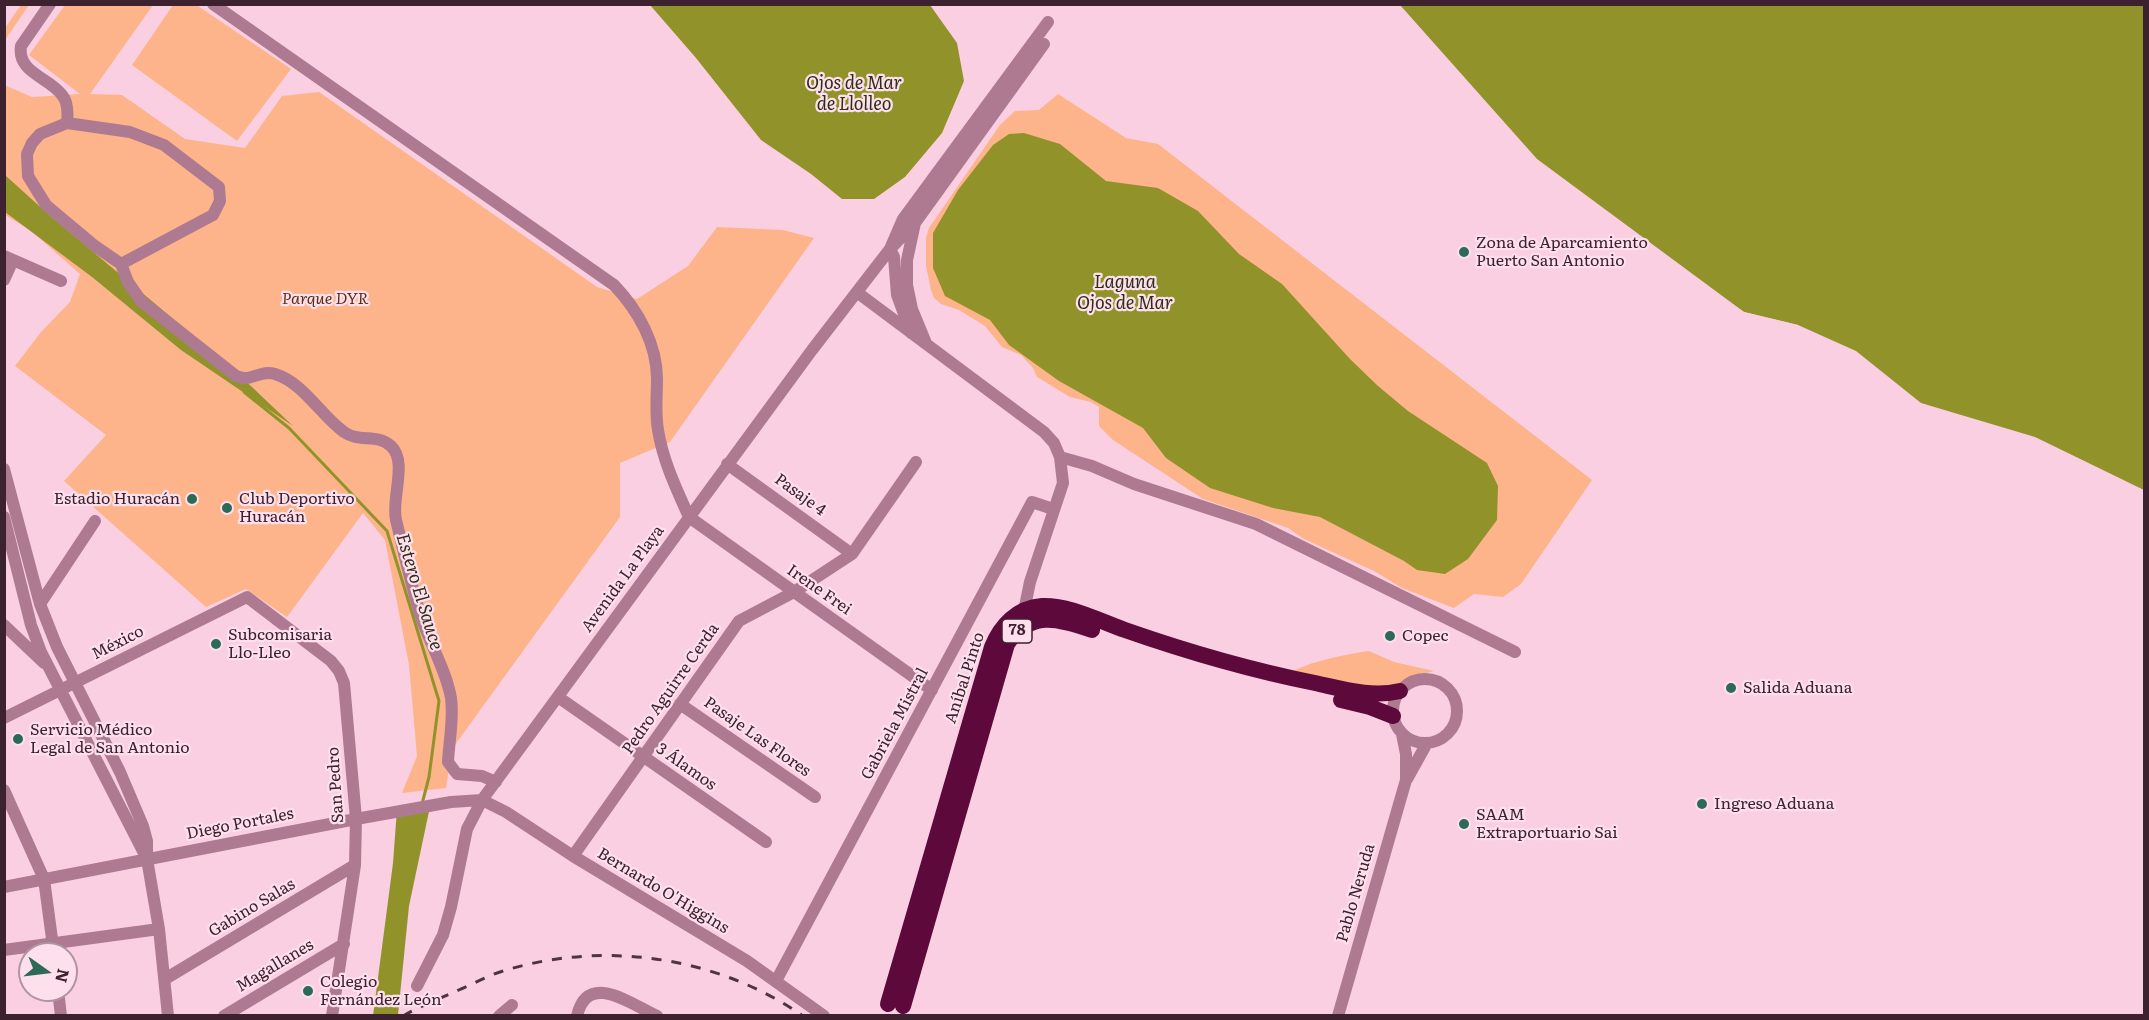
<!DOCTYPE html>
<meta charset="utf-8">
<style>
body{margin:0}
#map{position:relative;width:2149px;height:1020px;overflow:hidden;background:#facfe1;font-family:Literata,serif}
canvas{display:block}
.frame{position:absolute;inset:0;border:6px solid #3c212e;pointer-events:none}
.north{position:absolute;left:18px;top:942px;width:60px;height:60px;box-sizing:border-box;background:#fee0ed;border:2px solid #b094a1;border-radius:50%;rotate:104deg;font-size:16px;font-weight:700;line-height:24px;text-align:center;color:#3c212e}
.north::after{content:'';display:block;margin:auto;width:21px;height:27px;background:#2c6a57;clip-path:polygon(50% 0,100% 100%,50% 72%,0 100%)}
</style>
<div id="map">
<canvas width="2149" height="1020"></canvas>
<div class="frame"></div>
<div class="north">N</div>
</div>
<script>
const c = document.querySelector('canvas').getContext('2d');
c.lineJoin = 'round';
function fill(path, color) { c.fillStyle = color; c.fill(path, 'evenodd'); }
function stroke(path, color, width, dash) { c.strokeStyle = color; c.lineWidth = width; c.lineCap = dash ? 'butt' : 'round'; c.setLineDash(dash || []); c.stroke(path); }
function write(font, color, halo, rows, align = 'center') {
  c.font = font + ' Literata,serif'; c.lineWidth = 4.5; c.setLineDash([]); c.textBaseline = 'middle'; c.strokeStyle = halo; c.fillStyle = color; for (const [text, x, y, turn = 0] of rows) {
    c.save(); c.translate(x, y); c.rotate((+turn || 0) * Math.PI / 180); c.textAlign = isNaN(turn) ? turn : align; if (halo) c.strokeText(text, 0, 0); c.fillText(text, 0, 0); c.restore();
  }
}
fill(new Path2D(`
 M195 4 291 69 237 141 132 65 173 5Z
 M21 5H29L5 40V28Z
 M65 5H153L90 94 122 95 185 139 245 148 282 96 319 92 597 287 637 299 688 266 717 227 783 230 814 238 670 442 620 463V517L452 749 446 788 402 793 417 756 409 665 385 540 363 513 287 617 246 589 206 607 64 481 106 435 15 366 41 332 70 302 80 274 30 230 5 215 4 85 32 97 80 94 29 55Z
 M1058 94 1126 138 1158 144 1592 480 1521 584 1503 597 1474 594 1454 608 1402 588 1374 571 1304 539 1288 528 1203 499 1113 440 1099 426V407L1091 402 1070 397 1037 377 1033 368 1021 355 1002 347 985 326 959 310 941 304 934 298 931 290 926 266V238L929 228 1000 125 1015 111 1039 110Z
 M1369 651 1394 662 1434 671 1416 676 1399 685 1371 688 1292 671C1317 660 1342 655 1369 651Z`), '#feb48a');
fill(new Path2D(`
 M650 5H930L957 43 964 81 942 133 905 177 874 199H842L811 174 761 140 696 58Z
 M1400 5H2144V490L2035 437 1921 403 1856 351 1798 325 1744 312 1537 159Z
 M1024 133 1060 144 1106 181 1158 188 1198 211 1239 254 1282 284 1350 359 1378 386 1408 411 1487 463 1498 486 1497 520 1468 559 1445 574 1417 570 1404 561 1320 517 1273 508 1210 488 1166 458 1143 428 1059 381 1009 345 990 320 945 296 933 268V233L958 190 993 145 1009 134Z
 M5 175 48 214 233 369 293 426 181 350 92 277 5 212Z
 M431 802 409 906 398 1015 373 1016 393 863 397 809Z`), '#91932a');
fill(new Path2D(`
 M1686 273 1744 312 1798 325 1796 327 1743 315Z`), '#facfe1');
stroke(new Path2D(`
 M244 392 289 428 387 531 439 701 429 777 422 804`), '#91932a', 3);
stroke(new Path2D(`
 M50 4 21 46C17 73 49 77 62 95 68 102 68 114 67 123
 M213 4 614 285C638 310 657 344 657 379 657 396 655 413 658 430 663 461 676 488 689 517L932 690
 M4 256 61 281
 M121 264 213 215 220 201 219 187 164 145 130 132 67 123 40 134 32 143 27 154 28 176 46 205 95 246 121 264 128 282 141 301 236 376C252 383 260 369 275 374 304 383 321 416 344 432 359 443 377 433 391 446 408 462 391 498 396 520 404 552 411 586 421 617 430 644 446 670 451 698 454 718 449 741 448 762L457 774 482 776 496 782
 M4 280 13 260
 M858 293 1044 432 1054 443 1060 457 1063 483 1030 582 1024 611
 M911 333 897 295 894 257 890 249 903 219 1048 22
 M926 343 912 309 907 285V260L915 223 1044 44
 M1060 457 1092 466 1134 484 1256 524 1515 652
 M727 464 852 554
 M4 469 40 604 57 647 120 772 143 826 147 841V859L159 929 168 1016
 M4 517 31 625 41 652 146 857
 M40 604 95 521
 M4 625 44 663
 M1393 711a32 32 0 1 1 64 0a32 32 0 1 1-64 0Z
 M558 697 766 842
 M680 704 815 797
 M4 718 247 597 331 661 339 671 344 683 356 819 355 865 332 1016
 M1407 779 1427 743
 M4 790 44 879 54 954
 M482 800 506 812 573 856 747 961 824 1016
 M573 856 739 621 794 592 852 554 916 462
 M4 887 356 819 451 802 482 800
 M4 950 159 929
 M165 979 355 865
 M776 981 1032 502 1053 509
 M417 986 443 935 451 907 467 829 482 800 812 350 890 249 915 223
 M58 990 61 1016
 M224 1016 344 944
 M499 1016 512 1005
 M577 1016C588 970 632 1005 657 1016
 M1338 1016 1406 780V754L1402 734`), '#ad7a91', 12);
stroke(new Path2D(`
 M1341 700 1370 707 1393 716
 M888 1004 992 647C1001 625 1017 608 1042 606 1070 605 1099 621 1125 630 1188 652 1250 670 1315 683 1343 689 1372 698 1400 691
 M903 1006 1007 644C1030 610 1058 618 1092 630`), '#5d093b', 16);
stroke(new Path2D(`
 M403 1016C422 1005 442 998 461 989 475 983 489 975 503 971 603 940 717 956 803 1016`), '#503341', 3, [10, 10]);
for (const [x, y, r, color] of [
 [1464,252,6,"#2c6a57"],
 [192,499,6,"#2c6a57"],
 [227,508,6,"#2c6a57"],
 [1390,636,6,"#2c6a57"],
 [216,644,6,"#2c6a57"],
 [1731,688,6,"#2c6a57"],
 [18,739,6,"#2c6a57"],
 [1702,804,6,"#2c6a57"],
 [1464,824,6,"#2c6a57"],
 [308,991,6,"#2c6a57"]
]) { const dot = new Path2D(); dot.arc(x, y, r, 0, 2 * Math.PI); c.fillStyle = color; c.fill(dot); stroke(dot, '#fee0ed', 2); }
for (const [x, y, w] of [
 [1017,631,30]
]) { const box = new Path2D(); box.roundRect(x - w / 2, y - 12, w, 24, 4.5); c.fillStyle = '#fee0ed'; c.fill(box); stroke(box, '#3c212e', 1.5); }
write('bold 15px', '#3c212e', null, [
 ["78",1017,631]
]);
write('16px', '#3c212e', '#fee0ed', [
 ["Zona de Aparcamiento",1476,243],
 ["Puerto San Antonio",1476,261],
 ["Estadio Huracán",180,499,"right"],
 ["Club Deportivo",239,499],
 ["Huracán",239,517],
 ["Subcomisaria",228,635],
 ["Llo-Lleo",228,653],
 ["Copec",1402,636],
 ["Salida Aduana",1743,688],
 ["Servicio Médico",30,730],
 ["Legal de San Antonio",30,748],
 ["Ingreso Aduana",1714,804],
 ["SAAM",1476,815],
 ["Extraportuario Sai",1476,833],
 ["Colegio",320,982],
 ["Fernández León",320,1000]
], 'left');
write('italic 16px', '#5a2f14', '#fee0ed', [
 ["Parque DYR",325,299]
]);
write('16px', '#3c212e', '#fee0ed', [
 ["Pasaje 4",800,495,36],
 ["Avenida La Playa",623,579,-54],
 ["Irene Frei",819,590,35],
 ["México",118,643,-27],
 ["Aníbal Pinto",965,678,-72],
 ["Pedro Aguirre Cerda",671,689,-55],
 ["Gabriela Mistral",895,724,-62],
 ["Pasaje Las Flores",757,737,35],
 ["3 Álamos",686,767,35],
 ["San Pedro",336,785,-94],
 ["Diego Portales",240,824,-11],
 ["Bernardo O'Higgins",663,891,31],
 ["Pablo Neruda",1356,893,-74],
 ["Gabino Salas",252,908,-31],
 ["Magallanes",275,966,-31]
]);
write('italic 18px', '#2d2e17', '#fee0ed', [
 ["Ojos de Mar",854,84],
 ["de Llolleo",854,105],
 ["Laguna",1125,283],
 ["Ojos de Mar",1125,304],
 ["Estero El Sauce",419,592,73]
]);
</script>
